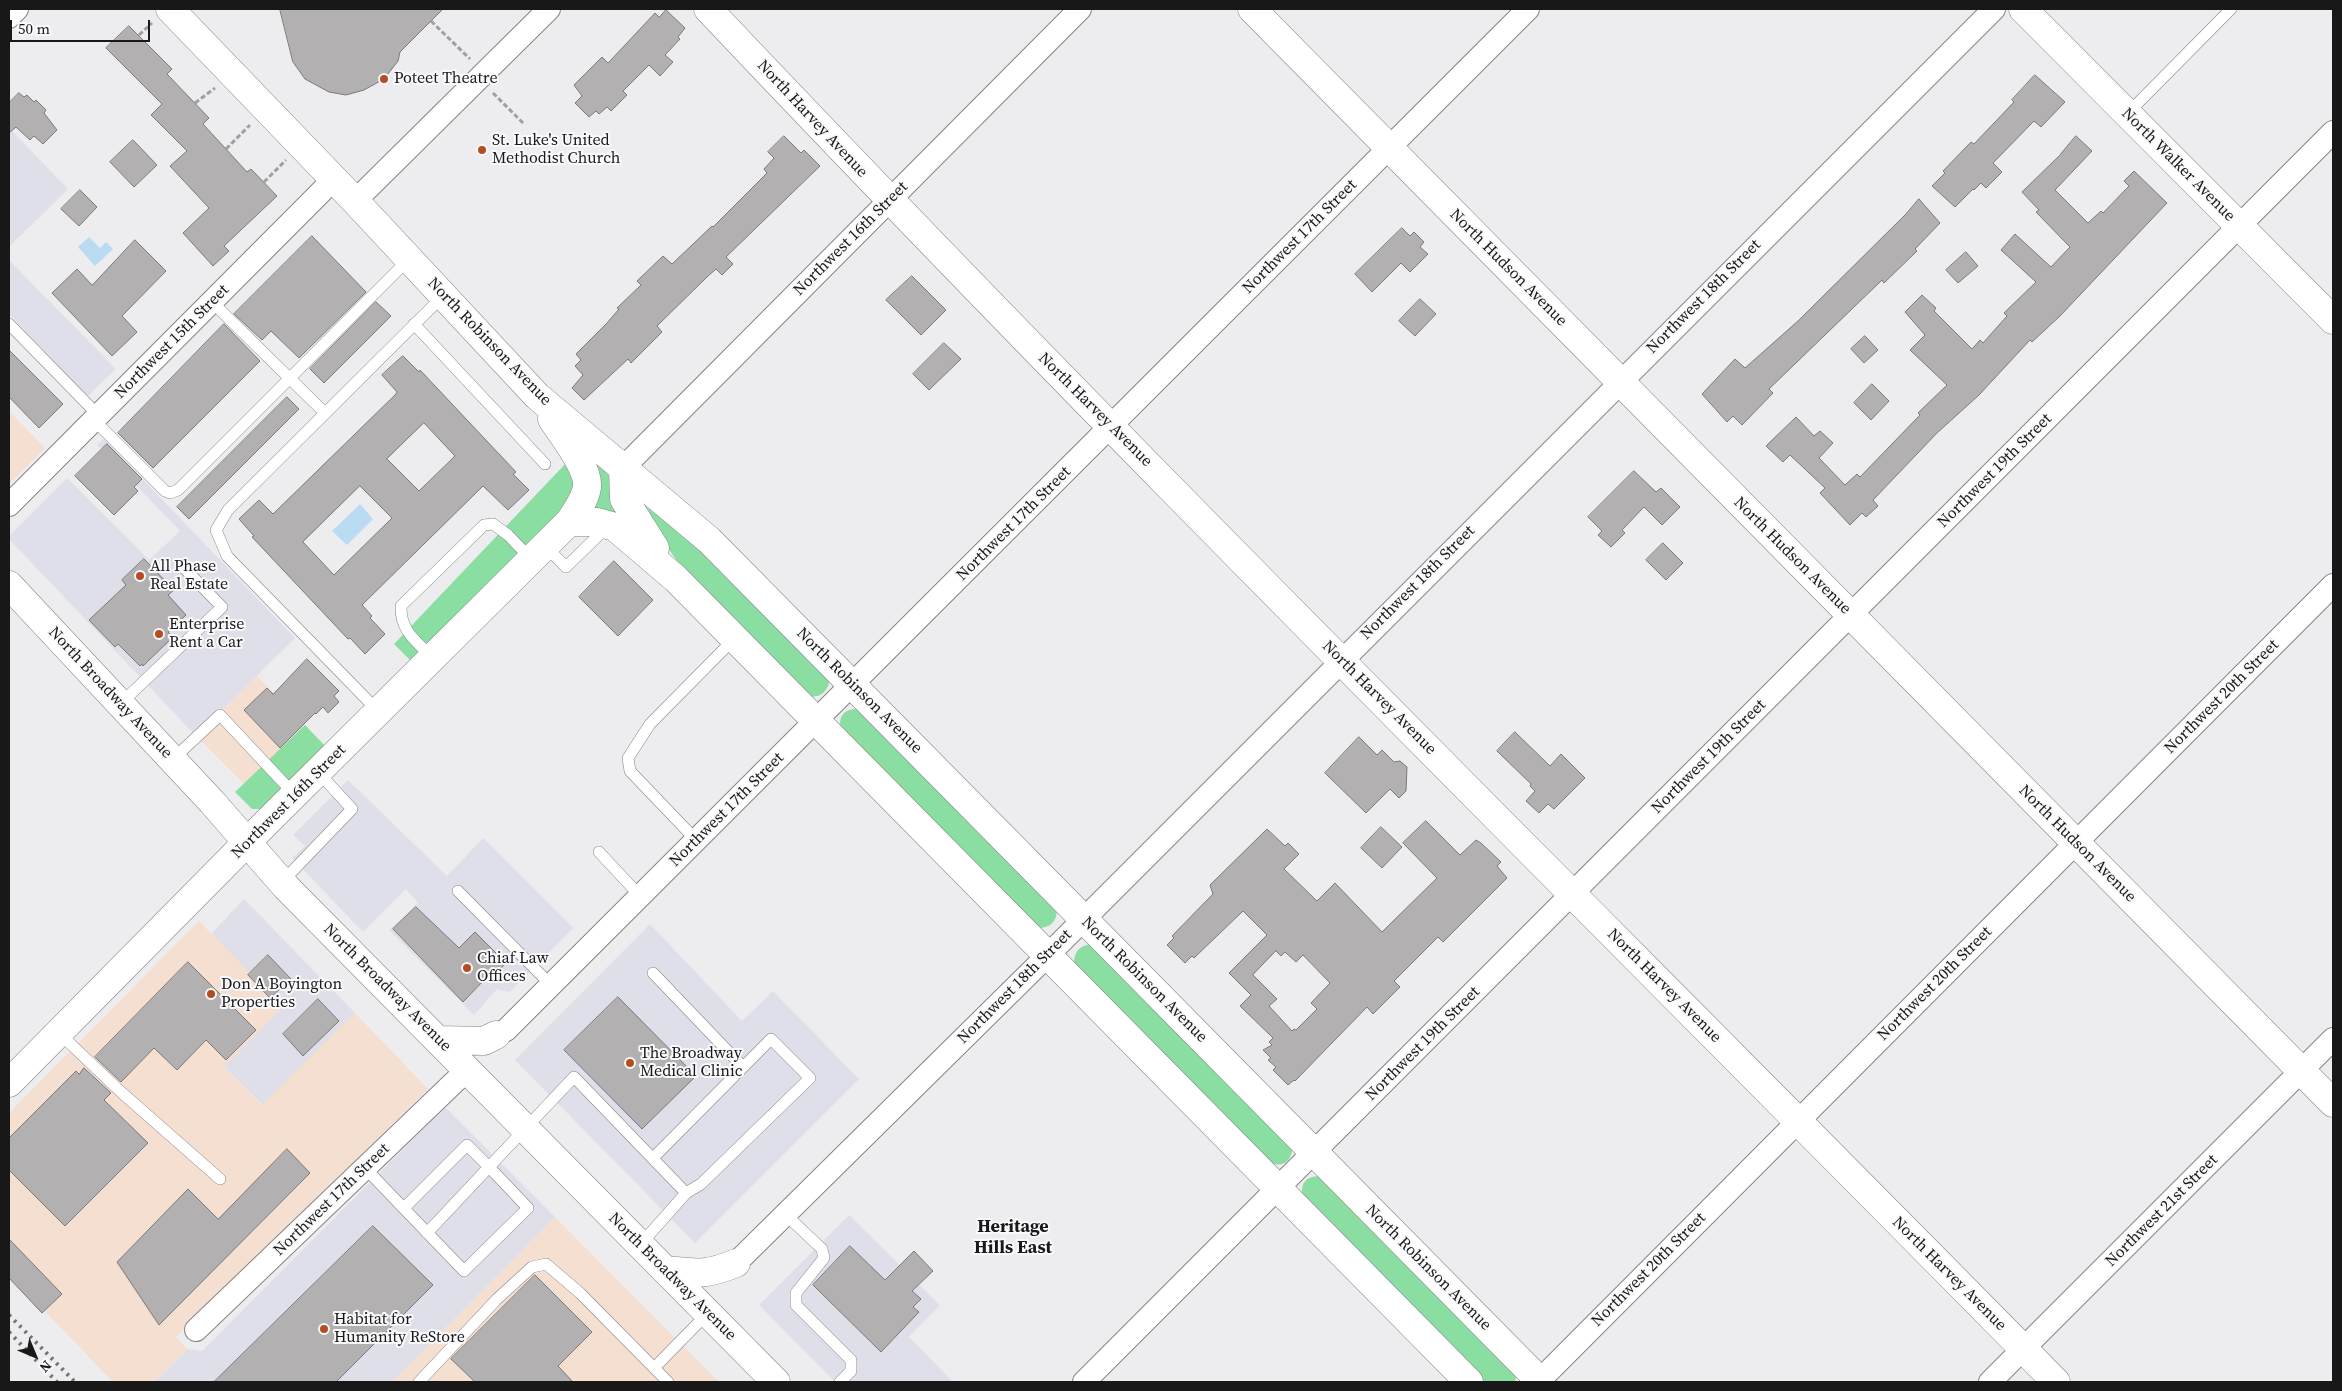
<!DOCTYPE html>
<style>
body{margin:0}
#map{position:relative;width:2342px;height:1391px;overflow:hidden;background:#ededef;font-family:"Source Serif 4",serif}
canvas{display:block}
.frame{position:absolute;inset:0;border:10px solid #181819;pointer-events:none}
.north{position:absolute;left:10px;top:1331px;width:50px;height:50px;-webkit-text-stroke:4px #fafafc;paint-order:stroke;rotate:135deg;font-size:14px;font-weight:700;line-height:20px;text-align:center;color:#181819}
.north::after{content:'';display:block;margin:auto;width:18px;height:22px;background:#181819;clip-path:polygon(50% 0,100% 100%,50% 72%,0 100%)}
.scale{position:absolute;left:10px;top:20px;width:140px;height:22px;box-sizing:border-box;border:2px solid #181819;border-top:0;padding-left:6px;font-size:15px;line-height:18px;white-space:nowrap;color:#181819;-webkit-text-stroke:4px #fafafc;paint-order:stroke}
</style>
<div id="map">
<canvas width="2342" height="1391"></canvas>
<div class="frame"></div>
<div class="north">N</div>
<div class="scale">50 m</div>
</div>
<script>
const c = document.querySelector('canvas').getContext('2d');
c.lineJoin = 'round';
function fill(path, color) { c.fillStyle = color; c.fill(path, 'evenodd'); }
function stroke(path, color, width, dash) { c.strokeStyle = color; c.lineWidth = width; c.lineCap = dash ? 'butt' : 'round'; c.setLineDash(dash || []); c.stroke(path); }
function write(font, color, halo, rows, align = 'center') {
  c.font = font + ' "Source Serif 4",serif'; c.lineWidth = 4; c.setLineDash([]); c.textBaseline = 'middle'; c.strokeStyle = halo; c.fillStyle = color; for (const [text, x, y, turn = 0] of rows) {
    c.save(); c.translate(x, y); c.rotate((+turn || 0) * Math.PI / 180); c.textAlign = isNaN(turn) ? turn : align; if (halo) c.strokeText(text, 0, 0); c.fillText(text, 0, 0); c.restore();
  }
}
fill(new Path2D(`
 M9 128 68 189 9 247Z
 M9 260 116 369 87 397 9 314Z
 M104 439 295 638 196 736 9 539V536L67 478 149 560 180 531 97 445Z
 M348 780 447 876 483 838 573 928 510 992 497 989 474 1015 389 930 418 903 406 889 363 932 292 858 305 846 293 835Z
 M244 899 355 1013 263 1105 224 1067 211 934Z
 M650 924 742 1021 773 991 859 1079 695 1243 515 1060Z
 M445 1107 555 1217 392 1382H154L187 1349 202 1351Z
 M849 1215 940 1305 909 1337 953 1382H835L759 1305Z`), '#dfdfe9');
fill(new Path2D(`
 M9 411 45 448 9 484Z
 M257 676 305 725 244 784 196 736Z
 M199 921 283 1006 224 1067 262 1105 355 1013 428 1089 176 1337 187 1349 154 1382H113L9 1274V1113Z
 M555 1217 719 1382H392Z`), '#f5dfd1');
fill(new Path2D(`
 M583 446 610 477 626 518 596 510 594 508Z
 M568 461 578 476 570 503 411 661 394 644Z
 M645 506 712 556 830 677C829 692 820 699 806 696L689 578 641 510V507Z
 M854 709 863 710 1057 909C1057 922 1050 928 1038 928L841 729C838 718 843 710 854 709Z
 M305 725 326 747 261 809H252L235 792Z
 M1091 944 1293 1149C1289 1165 1281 1167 1266 1162L1074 964C1074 952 1079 946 1091 944Z
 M1321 1176 1517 1372 1515 1382H1483L1304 1202C1299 1186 1303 1176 1321 1176Z`), '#8bdea1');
fill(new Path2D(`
 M89 237 100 248 106 242 113 249 95 266 78 247Z
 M360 504 373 519 347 545 332 531Z`), '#b9dcf2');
const building = new Path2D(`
 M280 9H443L400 52 398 61 384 79 364 90 346 95 329 92 305 79 293 62Z
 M666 10 685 28 678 37 680 39 665 55 673 62 660 76 649 65 623 91 627 95 611 111 607 107 599 114 596 111 589 117 575 103 582 96 574 85 602 57 608 63 610 61 655 13 659 17Z
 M129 26 172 69 167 74 209 118 203 124 247 172 251 169 277 196 224 246 229 251 213 266 183 233 209 208 170 166 187 151 151 115 162 104 106 48Z
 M2035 75 2065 102 2041 127 2034 121 1993 163 2002 172 1986 188 1981 183 1974 190 1973 189 1955 207 1932 186 1945 173 1943 171 1971 142 1974 144 2014 102 2012 100Z
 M19 93 24 97 27 95 34 102 36 100 46 110 44 113 57 130 43 144 34 136 30 140 16 127 9 133V103Z
 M784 136 801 153 804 150 820 166 726 257 733 264 722 275 716 269 707 277 657 326 662 332 631 363 628 359 584 400 572 388 583 375 575 366 581 360 576 354 607 323 619 309 617 308 641 285 637 281 663 256 672 264 712 226 713 227 767 173 764 169 774 158 768 152Z
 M2076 136 2092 151 2055 190 2088 223 2101 211 2103 213 2129 186 2124 181 2134 171 2167 203 2060 316 2032 342 2030 340 1979 395 1937 433 1873 500 1878 506 1866 517 1862 513 1850 525 1820 493 1825 488 1790 455 1783 462 1766 446 1796 417 1814 436 1820 431 1833 443 1819 458 1845 485 1857 474 1860 477 1920 415 1918 413 1947 385 1910 350 1925 335 1905 312 1922 295 1936 308 1934 311 1972 349 1980 340 1983 343 2007 316 2004 313 2036 282 2001 250 2015 234 2051 267 2070 247 2036 212 2039 210 2022 192 2059 156Z
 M133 140 157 165 134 187 110 162Z
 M80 190 97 207 79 226 61 209Z
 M1919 199 1940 223 1915 249 1917 251 1884 283 1882 280 1769 389 1773 393 1742 425 1733 416 1727 422 1702 394 1735 359 1745 368 1798 321 1906 214Z
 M1402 228 1410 236 1414 232 1424 242 1420 247 1428 254 1410 272 1401 263 1372 292 1355 274Z
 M312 236 366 292 299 358 271 331 262 340 234 314Z
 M135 240 166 271 122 316 137 332 112 356 52 293 77 269 92 285Z
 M1966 252 1978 266 1958 283 1946 270Z
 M912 276 946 310 921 335 886 300Z
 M1420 299 1436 314 1415 336 1399 321Z
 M376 302 391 316 324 383 310 369Z
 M224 324 260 361 153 468 118 433Z
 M1865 336 1878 350 1864 363 1851 349Z
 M944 343 961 359 929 390 913 374Z
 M9 350 63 404 39 428 9 397Z
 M403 356 419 372 420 370 516 472 513 474 529 490 508 510 483 486 362 605 372 616 370 618 385 634 365 654 350 638 348 639 252 537 254 536 239 519 259 500 273 514 396 394 397 392 382 375ZM424 423 455 456 419 491 387 459ZM360 486 392 518 334 575 303 542Z
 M1872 384 1889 401 1871 420 1854 403Z
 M287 397 299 409 189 519 177 507Z
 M107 444 142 479 134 487 138 491 114 515 75 476Z
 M1634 471 1656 492 1661 488 1680 507 1662 525 1644 507 1622 530 1625 533 1611 547 1598 535 1602 531 1588 517Z
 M1663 543 1683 563 1666 580 1646 560Z
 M144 559 174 590 168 595 186 615 168 632 173 637 143 666 142 664 140 666 118 644 115 647 89 620 126 585 122 580Z
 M614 561 653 600 618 636 579 597Z
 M307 659 339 691 334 696 339 702 328 713 323 707 316 714 315 713 280 748 244 710 267 688 273 694Z
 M1515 732 1550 766 1561 754 1585 778 1554 809 1548 804 1539 813 1526 801 1535 791 1530 786 1531 784 1497 751Z
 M1359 737 1377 755 1382 750 1394 762 1400 761 1407 767 1406 791 1399 798 1390 789 1366 813 1325 773Z
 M1426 821 1460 855 1476 840 1481 843 1501 862 1497 866 1507 878 1443 942 1438 937 1394 981 1400 987 1373 1014 1367 1007 1295 1081 1294 1080 1288 1085 1273 1070 1276 1067 1268 1060 1271 1058 1263 1050 1272 1045 1269 1042 1273 1038 1240 1006 1251 995 1229 973 1267 935 1243 911 1194 958 1192 956 1185 963 1167 945 1174 938 1172 936 1213 894 1210 885 1267 829 1285 846 1288 843 1299 854 1284 869 1317 901 1335 883 1382 932 1437 878 1403 843ZM1276 951 1281 956 1285 952 1296 962 1303 955 1330 983 1311 1003 1317 1009 1296 1030 1294 1029 1292 1031 1269 1006 1277 999 1253 975Z
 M1381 827 1402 847 1382 868 1361 848Z
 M416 907 459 948 475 932 506 963 488 982 485 979 463 1002 393 929Z
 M268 955 291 979 270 998 248 975Z
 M188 962 256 1030 226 1060 206 1040 177 1070 154 1048 121 1082 95 1057Z
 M618 997 696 1076 642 1129 564 1050Z
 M318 999 339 1021 303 1056 283 1034Z
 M84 1068 111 1093 104 1100 148 1143 65 1226 9 1170V1138L76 1071 79 1074Z
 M287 1149 310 1173 159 1325 117 1262 188 1189 218 1219Z
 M373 1226 433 1285 336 1382H214Z
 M9 1239 62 1294 42 1313 9 1278Z
 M850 1246 885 1280 914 1251 933 1271 912 1291 921 1299 913 1307 919 1312 881 1352 813 1285Z
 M535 1275 592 1332 558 1366 573 1382H475L451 1359Z`);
fill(building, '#b2b0b1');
stroke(building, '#7b797a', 1);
const service = new Path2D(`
 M2127 114 2231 9
 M212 302 325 413
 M9 324 99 416
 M414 324 545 464
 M94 420 165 491 170 493 178 490 409 259
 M546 547 566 567 607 527
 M433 658C417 642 400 631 401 606L484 525 493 524 508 535 532 560
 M120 704 222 607 183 567
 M379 712 227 556 216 530 228 510 444 295
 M172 760 220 715 295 795
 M696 840 630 771 628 758 650 724 735 638
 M599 852 640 896
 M282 882 352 809 318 772
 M458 891 551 985
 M653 973 743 1067
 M59 1033 121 1092 220 1179
 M653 1158 771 1039 810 1078 701 1184 686 1193
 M365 1168 464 1271 528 1208 489 1167 574 1077 686 1193 640 1245
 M404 1208 467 1145 489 1167 427 1233
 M785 1214 822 1249 824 1258 796 1293V1305L851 1360V1371L840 1382
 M654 1368 708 1313
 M419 1382 497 1299 532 1267 546 1264 580 1293 668 1382`);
const minor = new Path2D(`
 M9 17 17 9
 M355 201 549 9
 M623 468 1080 9
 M9 505 334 179
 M496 1035 506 1030 1528 9
 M736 1263 1048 955 1994 9
 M196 1330 468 1069
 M1084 1382 2333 132
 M1538 1382 2333 585
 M1990 1382 2333 1039`);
const tertiary = new Path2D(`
 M170 9 355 201 537 396 709 540 1541 1382
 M708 9C1149 475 1606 925 2056 1382
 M1252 9 2333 1103
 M2023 9 2333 320
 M623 468 624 499 655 548
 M569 522H597L615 527 676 579 1469 1382
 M9 1083 266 823 569 522C576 512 585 500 587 487 589 467 562 435 552 419`);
const primary = new Path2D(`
 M9 585 212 802 286 887 776 1382
 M438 1040 484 1041 496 1035
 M665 1270C697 1273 705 1276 736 1263`);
stroke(service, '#858587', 12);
stroke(minor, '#858587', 24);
stroke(tertiary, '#858587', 29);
stroke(primary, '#858587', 29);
stroke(new Path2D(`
 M431 21 470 59
 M139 35 152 23
 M493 93 523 123
 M195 103 215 88
 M226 149 250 125
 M264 182 286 160`), '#a0a0a2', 3, [5, 2.5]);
stroke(service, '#fff', 11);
stroke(minor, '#fff', 22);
stroke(tertiary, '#fff', 28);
stroke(primary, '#fff', 28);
stroke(new Path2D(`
 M9 1315 75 1382
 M9 1332 57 1382`), '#727273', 4, [2.5, 5]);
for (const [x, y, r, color] of [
 [384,79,5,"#b34e22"],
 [482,150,5,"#b34e22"],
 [140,576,5,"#b34e22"],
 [159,634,5,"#b34e22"],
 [467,968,5,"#b34e22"],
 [211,994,5,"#b34e22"],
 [630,1063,5,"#b34e22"],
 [324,1329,5,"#b34e22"]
]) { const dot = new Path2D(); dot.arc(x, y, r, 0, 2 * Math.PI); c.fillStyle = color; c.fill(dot); stroke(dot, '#fafafc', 2); }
write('16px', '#181819', '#fafafc', [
 ["Poteet Theatre",394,79],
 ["St. Luke's United",492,141],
 ["Methodist Church",492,159],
 ["All Phase",150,567],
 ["Real Estate",150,585],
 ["Enterprise",169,625],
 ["Rent a Car",169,643],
 ["Chiaf Law",477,959],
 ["Offices",477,977],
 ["Don A Boyington",221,985],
 ["Properties",221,1003],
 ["The Broadway",640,1054],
 ["Medical Clinic",640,1072],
 ["Habitat for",334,1320],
 ["Humanity ReStore",334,1338]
], 'left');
write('16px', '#181819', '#fafafc', [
 ["North Harvey Avenue",812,119,47],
 ["North Walker Avenue",2178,165,45],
 ["Northwest 17th Street",1300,237,-45],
 ["Northwest 16th Street",851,239,-45],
 ["North Hudson Avenue",1508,268,45],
 ["Northwest 18th Street",1704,297,-45],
 ["Northwest 15th Street",172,342,-45],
 ["North Robinson Avenue",489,342,46],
 ["North Harvey Avenue",1095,410,45],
 ["Northwest 19th Street",1995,471,-45],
 ["Northwest 17th Street",1014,524,-45],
 ["North Hudson Avenue",1792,556,45],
 ["Northwest 18th Street",1418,583,-45],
 ["North Robinson Avenue",859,691,45],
 ["North Broadway Avenue",110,693,47],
 ["Northwest 20th Street",2222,697,-45],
 ["North Harvey Avenue",1379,698,45],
 ["Northwest 19th Street",1709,757,-45],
 ["Northwest 16th Street",289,802,-45],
 ["Northwest 17th Street",727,810,-45],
 ["North Hudson Avenue",2077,844,45],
 ["North Robinson Avenue",1144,980,45],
 ["Northwest 20th Street",1935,984,-45],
 ["North Harvey Avenue",1664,986,45],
 ["Northwest 18th Street",1015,987,-45],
 ["North Broadway Avenue",387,988,45],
 ["Northwest 19th Street",1423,1044,-45],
 ["Northwest 17th Street",332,1200,-44],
 ["Northwest 21st Street",2162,1211,-45],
 ["North Robinson Avenue",1428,1268,45],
 ["Northwest 20th Street",1649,1270,-45],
 ["North Harvey Avenue",1949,1274,45],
 ["North Broadway Avenue",672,1277,45]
]);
write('bold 18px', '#181819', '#fafafc', [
 ["Heritage",1013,1227],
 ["Hills East",1013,1248]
]);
</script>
